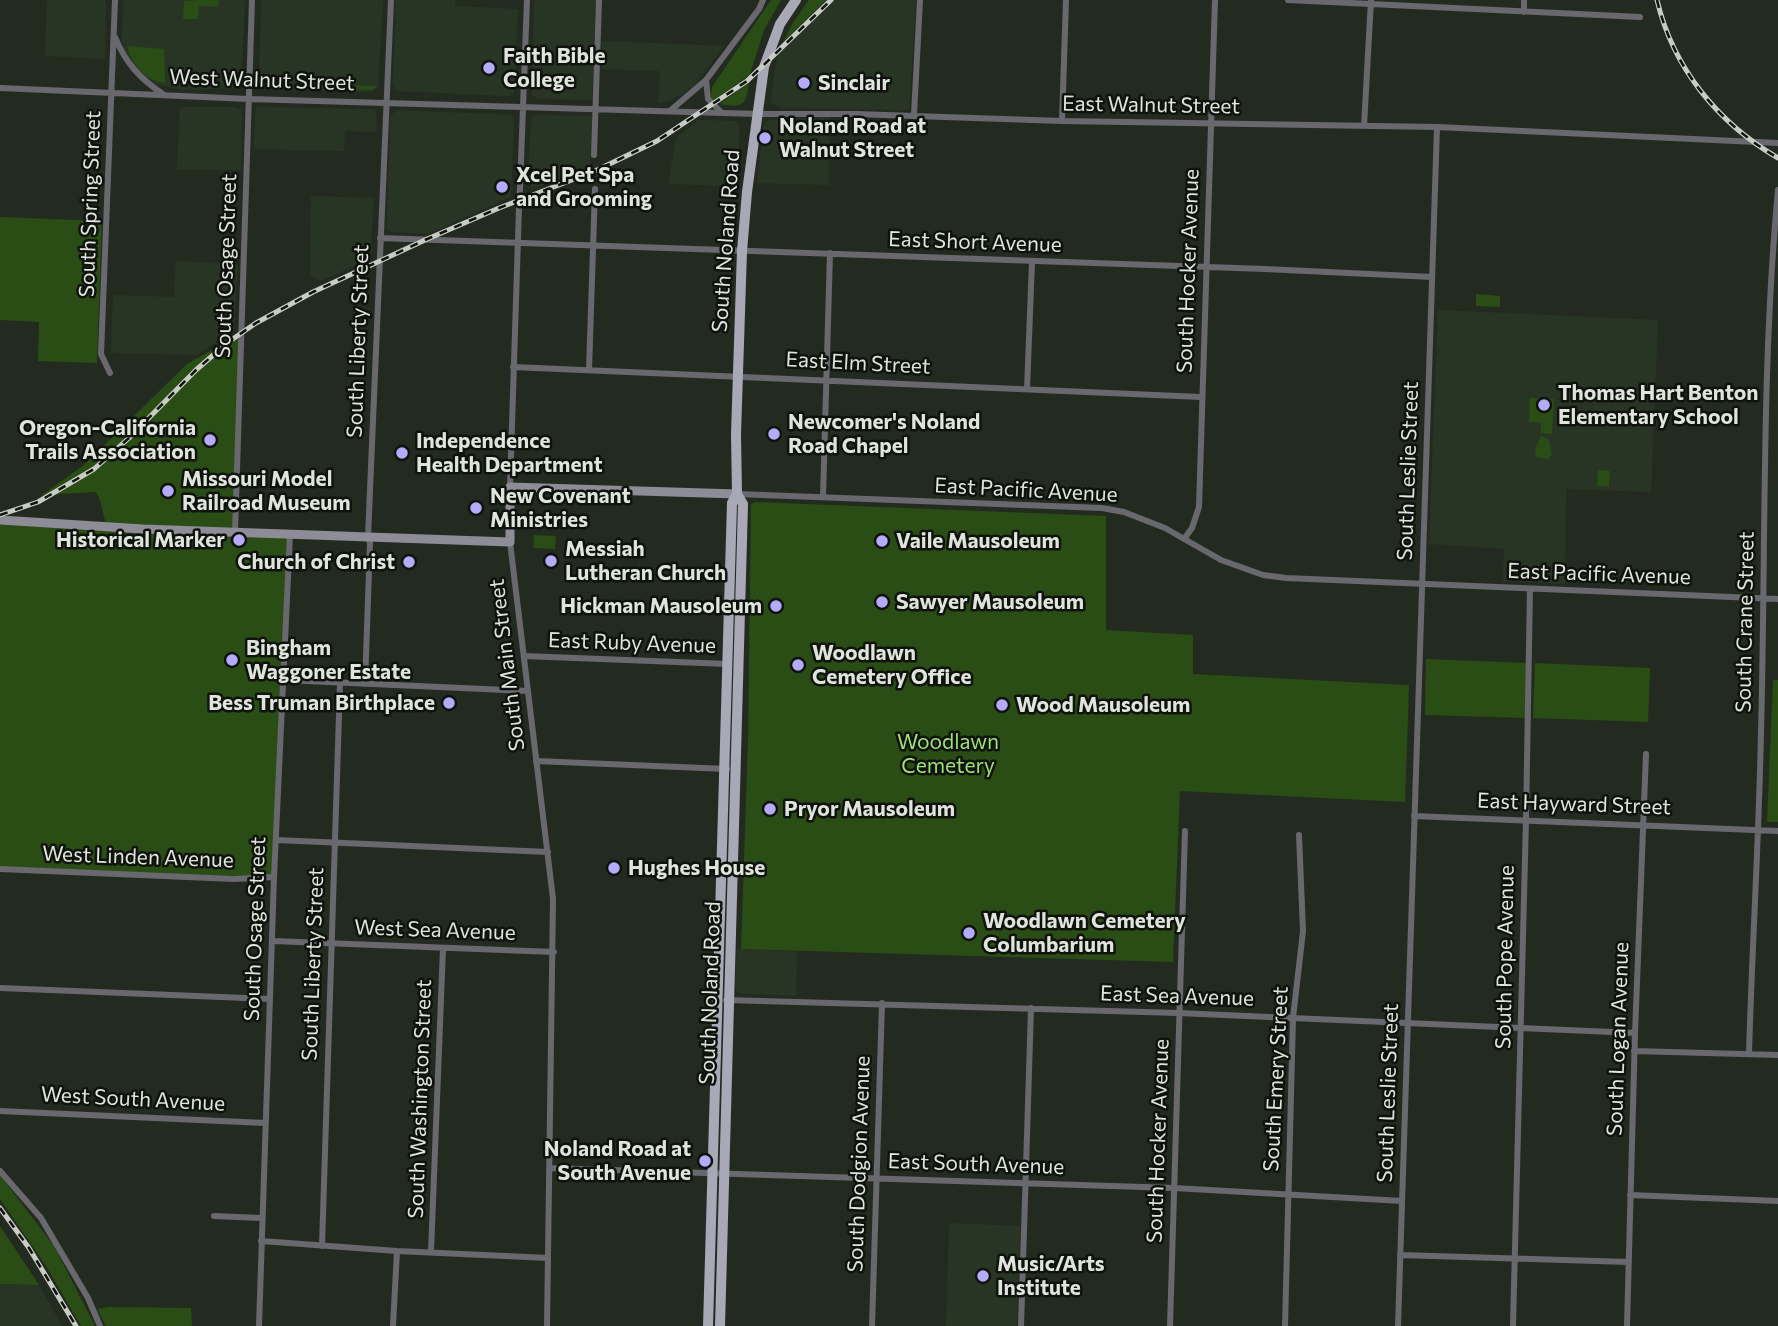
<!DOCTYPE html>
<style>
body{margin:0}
canvas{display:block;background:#232b20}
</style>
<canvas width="1778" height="1326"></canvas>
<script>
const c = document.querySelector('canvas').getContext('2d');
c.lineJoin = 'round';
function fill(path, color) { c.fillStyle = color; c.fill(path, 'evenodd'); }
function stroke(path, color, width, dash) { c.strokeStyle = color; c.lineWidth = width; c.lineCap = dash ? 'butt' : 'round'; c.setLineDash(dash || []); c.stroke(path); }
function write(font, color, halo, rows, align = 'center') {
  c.font = font + ' Commissioner,sans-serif'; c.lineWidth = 5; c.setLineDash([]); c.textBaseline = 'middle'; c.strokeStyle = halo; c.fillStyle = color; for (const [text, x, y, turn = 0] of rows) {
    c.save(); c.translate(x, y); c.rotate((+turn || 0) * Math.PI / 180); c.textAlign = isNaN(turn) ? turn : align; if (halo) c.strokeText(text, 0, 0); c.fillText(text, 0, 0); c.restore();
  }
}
fill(new Path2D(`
 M47 0H106L105 59 45 56Z
 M123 0H245L241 88 181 90 155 84 138 72 125 52 122 40Z
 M261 0H383L378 88 371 92 263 90 259 88Z
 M396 0H455V6L518 9 514 93 508 96 397 91 393 83Z
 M534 0H596L592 100 538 99 532 95Z
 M826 0H916L909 110 781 108 770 103 776 63 783 42Z
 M602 41 724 46 694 86 670 101 658 103 660 71 601 69Z
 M750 74 749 83 720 104 715 100Z
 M180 107H236L242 110 241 170H177Z
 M258 107 373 109 376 111 377 132 345 131 344 151 254 149 255 111Z
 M397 110 512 115 514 119 511 197 428 234 392 232 387 228 390 116Z
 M539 115 592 116 590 168 531 189 532 179 528 178 531 121 532 117Z
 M830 117 829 185 757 183 764 125 768 120Z
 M698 120 735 121 740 125 736 186 668 184 676 138Z
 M311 196 374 198 370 259 320 281 310 275Z
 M176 261 238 264 234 330 197 355 111 353 113 295 174 297Z
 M1438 310 1658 320 1651 492 1566 489 1565 584 1503 581 1504 549 1429 544Z
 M737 949 797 951 796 996 738 993 735 987Z
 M949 1223 1020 1226 1017 1326H946Z
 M0 1284 39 1285 62 1326H0Z`), '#293524');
fill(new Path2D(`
 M200 0H219L218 7 199 6 198 19H183L184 1Z
 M771 0H781L764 30 750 74 713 101 711 98 712 87Z
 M809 0H826L783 42 792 24Z
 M127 46 164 49 165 83C145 81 132 64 127 46Z
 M749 83C746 106 743 108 720 104Z
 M322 85 377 86 372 90 321 88Z
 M0 217 102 221 97 363 38 361 39 322 0 320Z
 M1476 294 1500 296V307L1476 306Z
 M242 333 235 531 290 534 274 877 0 869V520L106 525 100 500 96 492 42 495 84 465 187 364Z
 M1530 398 1554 399 1552 434 1541 433V423L1529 422Z
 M1541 436 1549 440 1552 455 1547 459 1536 457 1535 449Z
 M1598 470 1610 471 1609 487 1597 486Z
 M755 502 1106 516V630L1193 635V674L1409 685 1405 802 1180 791 1173 962 741 949 748 741 751 504Z
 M534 535 556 536 555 549 533 548Z
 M1426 659 1527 663 1526 718 1425 715Z
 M1535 663 1650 668 1648 722 1533 718Z
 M1773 680H1778V822H1767Z
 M0 1175 54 1246 95 1326H81L46 1266 0 1199Z
 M0 1226 39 1285 0 1284Z
 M109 1307 191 1308 192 1326H106L97 1309Z`), '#2a4c15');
stroke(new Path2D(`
 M1288 0 1640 17
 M1524 12V0
 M115 37C125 62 140 79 163 94
 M706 80 708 99 721 112
 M0 88 249 99 757 114H856L1062 121 1437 127 1778 143
 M671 110 706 80 759 9 763 0
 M914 115 920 0
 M1062 121 1066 0
 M1364 126 1371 0
 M594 155 599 0
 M520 188 527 0
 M380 238 1265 269 1432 277
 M513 367 1201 397
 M589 369 595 189
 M110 373 101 354 115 0
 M1027 389 1032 262
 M510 487 519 207
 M737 494 1102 508 1124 512 1165 528 1221 560 1263 575 1286 578 1778 599
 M823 497 830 253
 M235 532 252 0
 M1184 539 1192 528 1199 507 1215 0
 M510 542 553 899 547 1326
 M524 656 728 664
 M284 680 528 691
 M365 684 370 543 368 537 391 0
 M536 761 727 769
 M1414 816 1778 831
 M276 840 548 852
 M0 869 234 879 274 877
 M273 941 554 952
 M0 988 270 999
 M726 1000 1178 1013 1635 1033
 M1634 1051 1778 1055
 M1749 1054C1752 947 1759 839 1761 731 1766 551 1761 370 1778 190
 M0 1111 265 1123
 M549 1168 1174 1188 1402 1201
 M0 1171 41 1218 88 1298 100 1326
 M1630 1195 1778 1201
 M214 1216 261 1218
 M261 1241 397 1251 548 1258
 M322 1246 340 683
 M431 1252 443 948
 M1400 1255 1629 1262
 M259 1326 274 877 290 534
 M393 1326 397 1251
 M872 1326 882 1003
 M1021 1326 1031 1008
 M1170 1326 1185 831
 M1285 1326 1293 1018 1303 931 1299 835
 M1398 1326 1437 127
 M1513 1326 1526 819 1530 589
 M1627 1326 1635 1033 1646 754`), '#69686f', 6);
stroke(new Path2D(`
 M0 520 143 529 510 542V487L737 494`), '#8d8c97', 9);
stroke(new Path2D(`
 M708 1326 732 503 737 494
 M720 1326 743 504 737 494 736 434 742 251 747 192 764 67 780 24 796 0`), '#a9a8b6', 10);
const rail = new Path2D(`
 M1657 0C1673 68 1718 123 1778 158
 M0 515 38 502 94 469 129 438 196 370 227 343 256 323 313 292 425 240 499 208 595 171 657 141 747 81 831 0
 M0 1208 29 1248 76 1326`);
stroke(rail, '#c7ccc4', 5);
stroke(rail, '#0f120d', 2.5, [8]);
stroke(new Path2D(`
 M519 207 520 188`), '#69686f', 6);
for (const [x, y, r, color] of [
 [489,68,7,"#b4acf9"],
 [804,83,7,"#b4acf9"],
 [765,138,7,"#b4acf9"],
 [502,187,7,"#b4acf9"],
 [1544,405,7,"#b4acf9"],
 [774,434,7,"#b4acf9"],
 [210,440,7,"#b4acf9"],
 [402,453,7,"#b4acf9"],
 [168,491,7,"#b4acf9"],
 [476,508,7,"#b4acf9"],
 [239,540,7,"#b4acf9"],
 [882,541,7,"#b4acf9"],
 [551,561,7,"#b4acf9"],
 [409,562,7,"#b4acf9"],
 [882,602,7,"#b4acf9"],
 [776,606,7,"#b4acf9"],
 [232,660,7,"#b4acf9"],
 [798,665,7,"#b4acf9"],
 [449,703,7,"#b4acf9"],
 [1002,705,7,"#b4acf9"],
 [770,809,7,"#b4acf9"],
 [614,868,7,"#b4acf9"],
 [969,933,7,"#b4acf9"],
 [705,1161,7,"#b4acf9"],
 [983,1276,7,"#b4acf9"]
]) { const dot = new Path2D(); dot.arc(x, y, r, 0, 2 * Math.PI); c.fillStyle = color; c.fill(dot); stroke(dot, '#0f120d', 2.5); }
write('bold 21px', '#dfe4dc', '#0f120d', [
 ["Faith Bible",503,56],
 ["College",503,80],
 ["Sinclair",818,83],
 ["Noland Road at",779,126],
 ["Walnut Street",779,150],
 ["Xcel Pet Spa",516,175],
 ["and Grooming",516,199],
 ["Thomas Hart Benton",1558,393],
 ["Elementary School",1558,417],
 ["Newcomer's Noland",788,422],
 ["Road Chapel",788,446],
 ["Oregon-California",196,428,"right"],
 ["Trails Association",196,452,"right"],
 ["Independence",416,441],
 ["Health Department",416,465],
 ["Missouri Model",182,479],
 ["Railroad Museum",182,503],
 ["New Covenant",490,496],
 ["Ministries",490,520],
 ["Historical Marker",225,540,"right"],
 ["Vaile Mausoleum",896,541],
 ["Messiah",565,549],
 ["Lutheran Church",565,573],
 ["Church of Christ",395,562,"right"],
 ["Sawyer Mausoleum",896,602],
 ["Hickman Mausoleum",762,606,"right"],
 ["Bingham",246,648],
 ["Waggoner Estate",246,672],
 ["Woodlawn",812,653],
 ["Cemetery Office",812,677],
 ["Bess Truman Birthplace",435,703,"right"],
 ["Wood Mausoleum",1016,705],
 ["Pryor Mausoleum",784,809],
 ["Hughes House",628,868],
 ["Woodlawn Cemetery",983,921],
 ["Columbarium",983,945],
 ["Noland Road at",691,1149,"right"],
 ["South Avenue",691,1173,"right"],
 ["Music/Arts",997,1264],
 ["Institute",997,1288]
], 'left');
write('21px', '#dfe4dc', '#0f120d', [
 ["West Walnut Street",262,80,2],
 ["East Walnut Street",1151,105,1],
 ["South Spring Street",90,204,-88],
 ["South Noland Road",726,241,-86],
 ["East Short Avenue",975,242,2],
 ["South Osage Street",226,266,-88],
 ["South Hocker Avenue",1188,271,-88],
 ["South Liberty Street",358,341,-88],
 ["East Elm Street",858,363,3],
 ["South Leslie Street",1408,471,-88],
 ["East Pacific Avenue",1026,490,3],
 ["East Pacific Avenue",1599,574,2],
 ["South Crane Street",1745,622,-89],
 ["East Ruby Avenue",632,643,2],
 ["South Main Street",507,665,-97],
 ["East Hayward Street",1574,804,2],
 ["West Linden Avenue",138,857,2],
 ["South Osage Street",255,929,-88],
 ["West Sea Avenue",435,930,2],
 ["South Pope Avenue",1505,957,-89],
 ["South Liberty Street",313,964,-88],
 ["South Noland Road",710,993,-88],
 ["East Sea Avenue",1177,996,2],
 ["South Logan Avenue",1618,1039,-88],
 ["South Emery Street",1276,1079,-87],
 ["South Leslie Street",1388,1093,-88],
 ["West South Avenue",133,1099,3],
 ["South Washington Street",420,1099,-88],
 ["South Hocker Avenue",1158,1141,-88],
 ["South Dodgion Avenue",859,1164,-88],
 ["East South Avenue",976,1164,2]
]);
write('21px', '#9de278', '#0f120d', [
 ["Woodlawn",948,742],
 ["Cemetery",948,766]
]);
</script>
